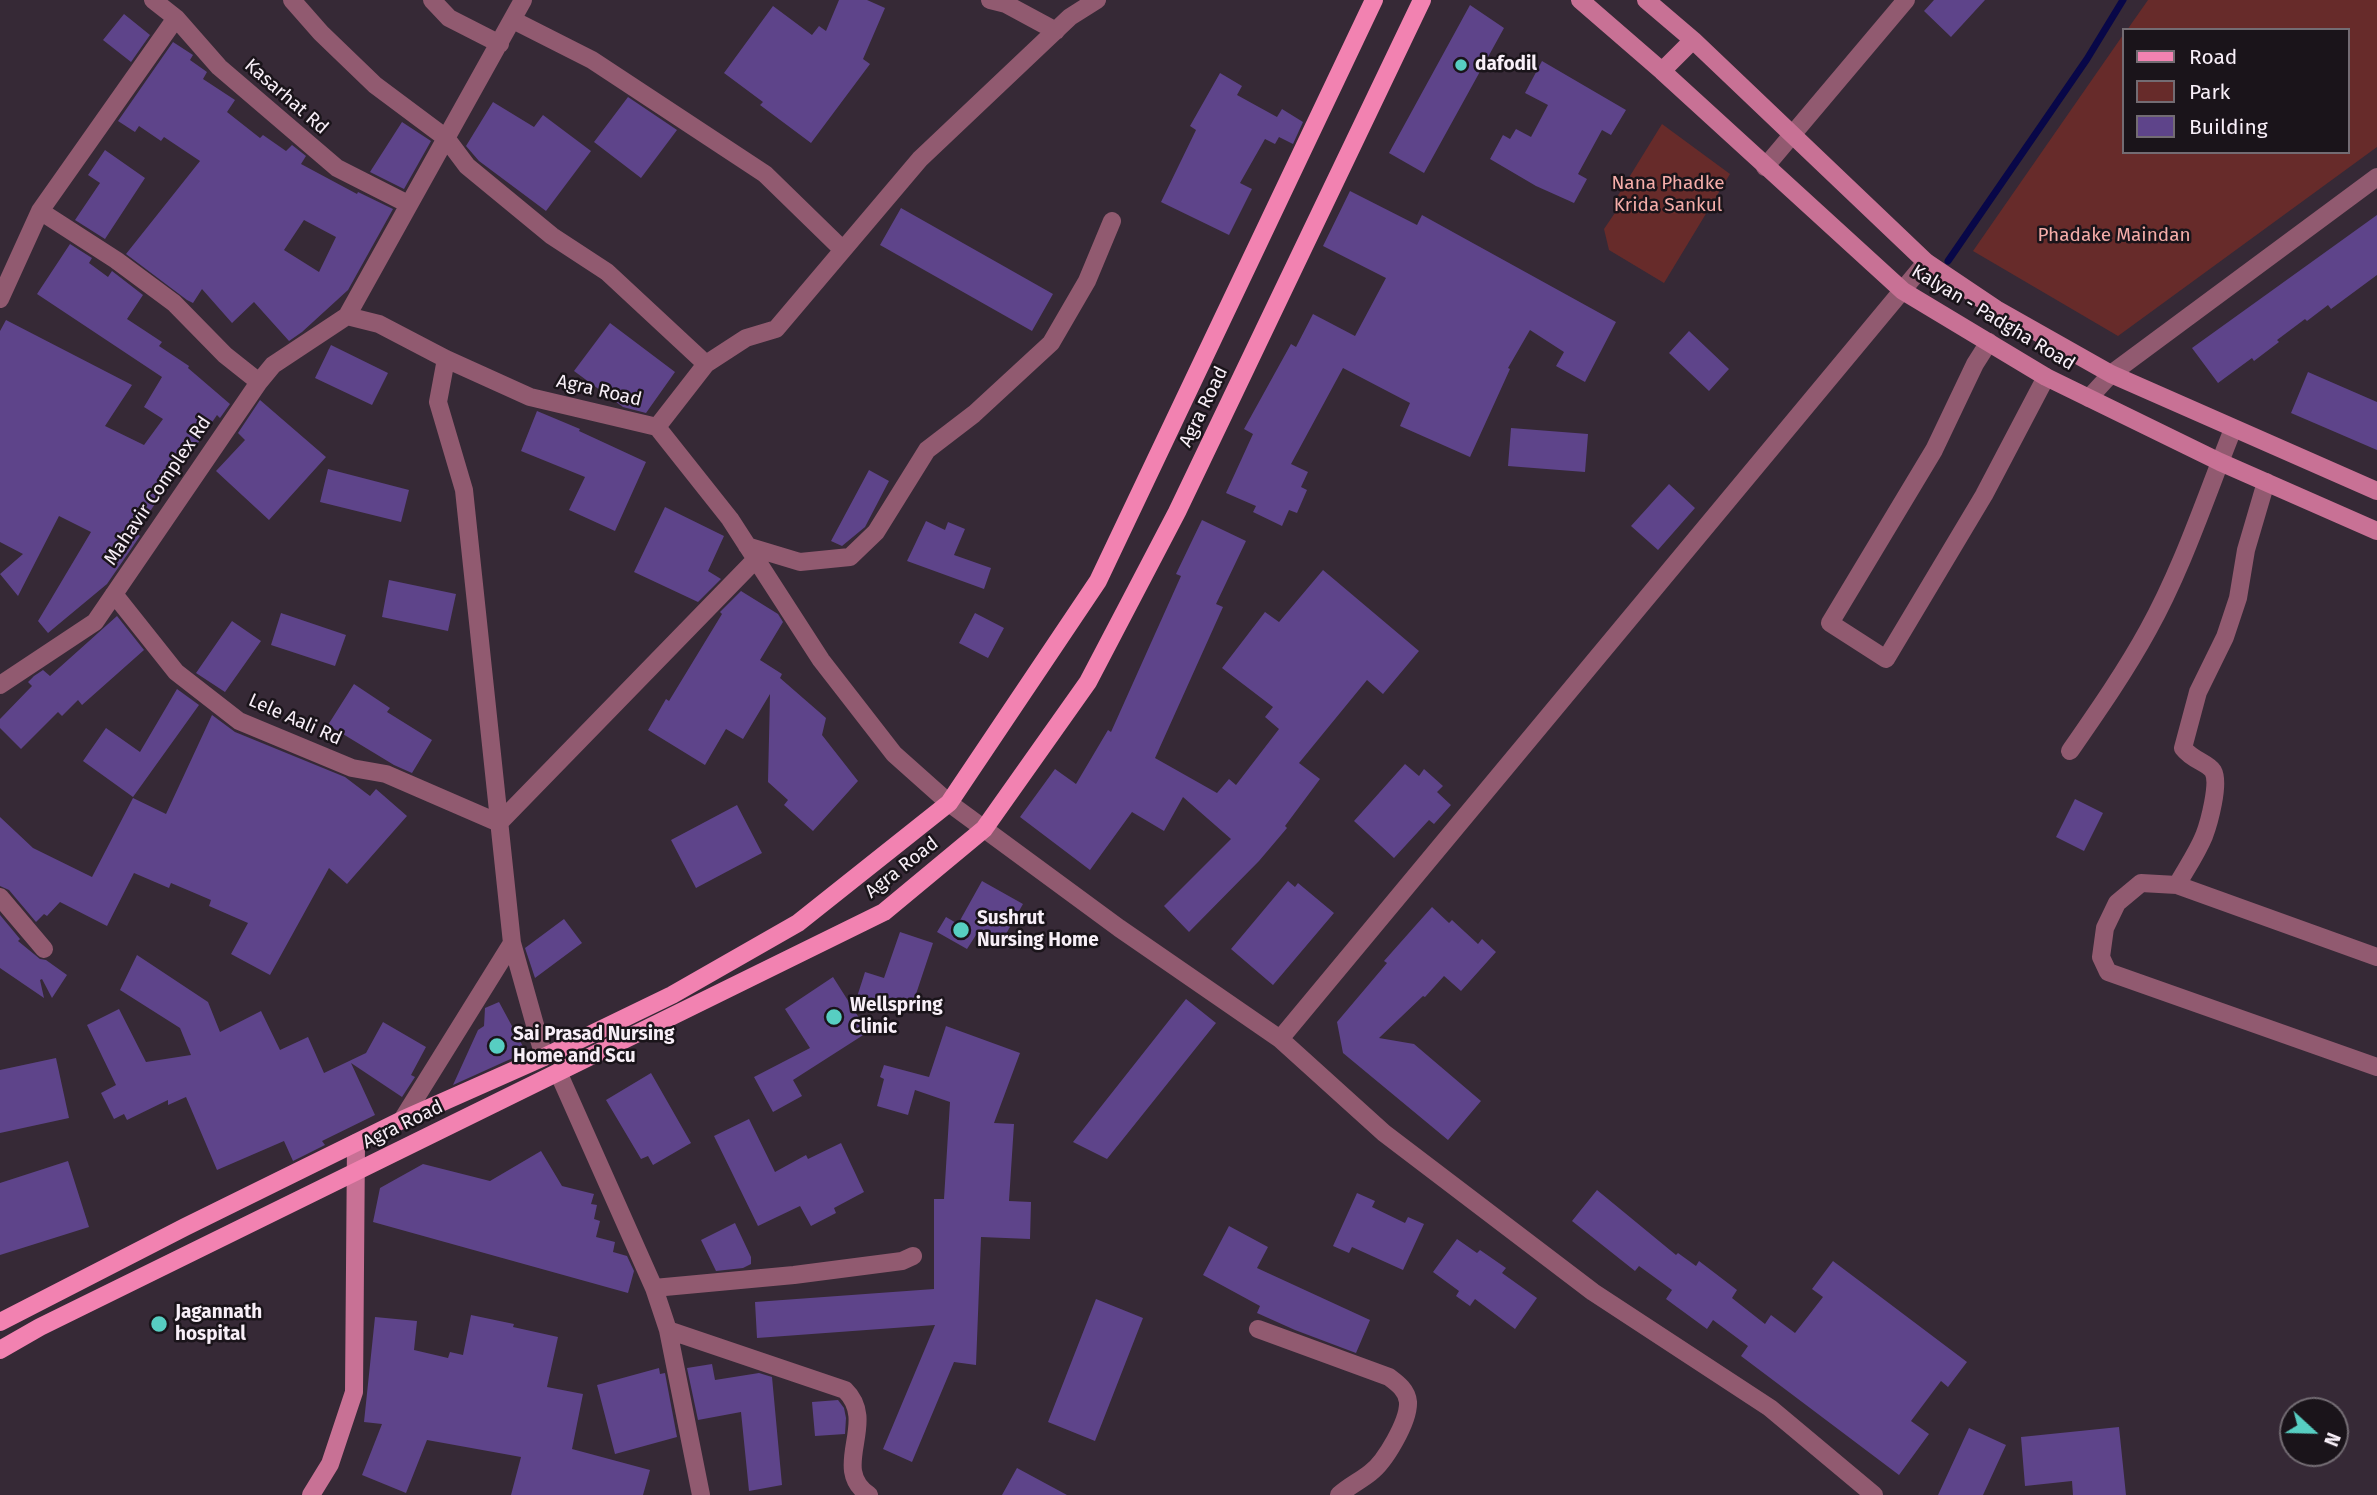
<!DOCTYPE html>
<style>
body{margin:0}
#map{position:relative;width:2377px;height:1495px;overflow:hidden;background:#362936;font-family:"Fira Sans",sans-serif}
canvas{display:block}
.legend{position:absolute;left:2122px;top:28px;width:228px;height:126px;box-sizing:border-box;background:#1a141a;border:2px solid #736c73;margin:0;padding:9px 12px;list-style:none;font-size:21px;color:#f8eff8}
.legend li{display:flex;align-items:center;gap:14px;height:35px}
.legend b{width:35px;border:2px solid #736c73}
.north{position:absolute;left:2279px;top:1397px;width:70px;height:70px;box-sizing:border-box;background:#1a141a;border:2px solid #736c73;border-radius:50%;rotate:112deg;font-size:19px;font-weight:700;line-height:28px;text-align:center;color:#f8eff8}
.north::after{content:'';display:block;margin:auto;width:24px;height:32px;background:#57cec2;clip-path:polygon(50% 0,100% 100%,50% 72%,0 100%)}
</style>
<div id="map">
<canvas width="2377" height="1495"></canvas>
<ul class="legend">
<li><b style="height:9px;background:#f282b1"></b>Road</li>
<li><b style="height:19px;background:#672b2a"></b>Park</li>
<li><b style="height:19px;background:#5e448a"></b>Building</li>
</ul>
<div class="north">N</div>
</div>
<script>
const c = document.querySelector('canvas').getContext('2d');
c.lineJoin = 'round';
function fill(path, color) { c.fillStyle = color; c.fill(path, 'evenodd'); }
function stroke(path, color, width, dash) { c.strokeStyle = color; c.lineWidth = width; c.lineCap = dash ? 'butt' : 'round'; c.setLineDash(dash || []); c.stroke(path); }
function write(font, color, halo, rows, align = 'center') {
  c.font = font + ' "Fira Sans",sans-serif'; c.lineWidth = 5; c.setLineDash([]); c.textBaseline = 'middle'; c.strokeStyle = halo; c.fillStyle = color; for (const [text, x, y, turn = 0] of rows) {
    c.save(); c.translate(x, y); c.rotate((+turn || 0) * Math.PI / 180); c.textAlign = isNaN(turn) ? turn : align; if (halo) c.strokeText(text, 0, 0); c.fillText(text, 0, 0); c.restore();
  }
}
fill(new Path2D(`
 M2148 0H2377V147L2118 336 1973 251 2123 35V152H2347V30H2127Z
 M1662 124 1730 174 1664 283 1609 250 1604 229 1623 201 1617 197Z`), '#672b2a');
stroke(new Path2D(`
 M1948 261 2087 59 2123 0`), '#080748', 7);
fill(new Path2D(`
 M839 0H867L885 8 863 59 870 64 811 143 760 105 763 102 724 73 773 6 812 35 819 26 826 31Z
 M1934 0H1985L1951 37 1924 11Z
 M1470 5 1504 28 1424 173 1389 153Z
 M124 14 150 35 131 62 103 40Z
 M173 42 193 55 190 60 207 72 203 79 235 100 227 112 260 138 263 135 286 151 292 145 306 156 301 164 357 194 358 192 393 209 348 290 302 332 289 341 254 302 232 323 202 289 193 303 187 300 126 254 200 161 164 137 161 141 139 126 135 132 118 121ZM304 220 336 237 319 272 284 250Z
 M1542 61 1626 110 1611 135 1602 130 1578 174 1587 179 1574 203 1536 186 1490 159 1503 135 1510 139 1516 129 1531 137 1548 105 1525 93Z
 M1220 73 1242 86 1237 95 1277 117 1282 109 1303 122 1293 144 1279 137 1275 144 1265 139 1240 183 1252 189 1229 235 1161 202 1196 130 1190 126Z
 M628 97 677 130 641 178 594 142Z
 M493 102 534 127 543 115 591 151 546 211 479 161 466 146Z
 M402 122 431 141 404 189 370 172Z
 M105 150 145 178 105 239 75 220 100 183 88 175Z
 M1350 191 1417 225 1422 215 1616 322 1585 382 1556 366 1564 352 1530 330 1508 368 1510 369 1470 457 1400 426 1410 403 1343 368 1291 464 1308 472 1301 487 1307 490 1297 513 1289 510 1282 526 1253 512 1256 506 1226 493 1253 434 1244 429 1291 344 1296 347 1313 314 1355 336 1386 278 1323 246Z
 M901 208 1053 294 1032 331 880 245Z
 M2377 215V275L2331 309 2328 305 2307 321 2305 319 2277 340 2279 342 2254 361 2252 358 2218 383 2192 348Z
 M70 244 92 258 89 263 108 277 112 271 143 295 127 319 162 342 159 346 189 366 188 368 230 404 220 418 217 415 191 453H188L136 533 140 536 107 584 48 633 38 621 91 532 59 516 18 596 0 574 23 554 0 542V331L6 320 132 385 105 426 144 445 163 419 144 407 162 377 37 294Z
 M610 323 675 372 646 413 623 407 574 371Z
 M1689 331 1729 369 1709 391 1669 353Z
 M331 345 388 373 372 405 315 378Z
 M2308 372 2377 402V450L2291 413Z
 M260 400 326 457 269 520 216 471 245 440 238 433Z
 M537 411 580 429 579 431 646 462 615 531 569 510 585 477 521 451Z
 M1511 428 1588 434 1585 472 1508 466Z
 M328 469 409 490 401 522 320 502Z
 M869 470 889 481 865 527 842 546 831 541Z
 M1669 484 1695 508 1658 550 1631 526Z
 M665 507 724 536 708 571 721 579 698 602 634 572Z
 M1202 520 1246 541 1216 604 1223 607 1155 758 1217 793 1229 779 1236 785 1279 729 1265 717 1273 707 1222 668 1265 612 1279 622 1323 570 1419 651 1383 694 1367 680 1299 763 1320 779 1285 826 1287 828 1259 861 1189 932 1164 906 1231 839 1183 797 1164 831 1132 812 1090 870 1020 817 1055 769 1076 784 1108 730 1111 732 1181 576 1176 574Z
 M926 521 945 530 948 522 965 529 954 555 991 568 984 589 907 561Z
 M389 580 456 594 448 631 382 617Z
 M741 591 778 614 783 622 760 660 782 674 780 678 826 718 822 735 858 781 813 831 784 805 788 800 768 782 770 694 743 739 726 729 705 765 648 730 666 699 669 701 722 614 720 612Z
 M281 613 346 635 335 666 271 645Z
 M975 613 1004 628 988 658 959 643Z
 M117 616 144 650 82 705 78 700 62 716 58 712 21 749 0 728V719L32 686 28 682 34 676 43 670 50 676Z
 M232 621 261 641 225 692 196 673Z
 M354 684 390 708 387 712 432 740 412 773 394 765 328 725Z
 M177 689 199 705 133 797 83 761 106 728 140 752Z
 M212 715 235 732 345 777 370 796 376 789 407 816 347 884 329 868 270 975 231 954 248 923 209 906 211 900 171 883 169 888 134 873 107 926 60 902 47 916 44 914 36 922 9 890 0 886V817L33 848 92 877 133 798 166 814Z
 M1405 764 1419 776 1424 769 1443 786 1437 792 1451 805 1434 824 1429 820 1394 858 1354 821Z
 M2075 799 2103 813 2084 851 2056 837Z
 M737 805 762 853 696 888 671 840Z
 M982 881 1023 904 998 948 976 935 967 949 937 932 946 917 958 924Z
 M1288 881 1295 887 1298 883 1334 913 1273 985 1231 949Z
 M1432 907 1449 923 1452 920 1478 944 1482 939 1496 952 1461 991 1444 976 1425 997 1423 996 1379 1038 1414 1044 1481 1101 1448 1140 1343 1053 1337 1022 1387 963 1384 961Z
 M0 915 20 939 18 941 40 959 46 960 67 975 52 998 42 979 40 980 44 998 0 968Z
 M564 919 582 943 535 978 525 948Z
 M900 932 933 943 913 1003 897 1013 856 1000 865 972 884 978Z
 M137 955 208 1002 220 1032 261 1011 280 1050 308 1037 324 1073 366 1053 383 1022 426 1047 411 1075 415 1077 402 1097 351 1063 375 1115 322 1141 325 1145 293 1161 284 1141 217 1170 186 1097 168 1105V1100L127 1120 124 1114 114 1119 101 1093 116 1085 87 1025 119 1009 146 1062 191 1055 180 1028 120 990Z
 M833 977 868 1032 793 1080 802 1096 773 1112 754 1077 810 1048 785 1009Z
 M1186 999 1216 1023 1107 1159 1073 1142Z
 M499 1002 526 1052 453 1085 478 1030 484 1026 485 1008Z
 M946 1026 1020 1053 994 1123 1014 1124 1009 1201 1031 1202 1030 1239 981 1237 976 1365 954 1362 912 1462 883 1449 935 1325 757 1338 755 1302 934 1289V1199H944L950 1102 915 1090 908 1115 877 1106 884 1079 880 1077 884 1065 929 1077Z
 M56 1058 69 1118 0 1133V1070Z
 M651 1073 691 1143 653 1165 648 1156 641 1159 606 1100Z
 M749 1119 775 1172 806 1155 808 1159 841 1143 864 1192 834 1208 836 1213 811 1226 800 1206 758 1226 714 1136Z
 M541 1151 562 1186 594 1194 591 1204 597 1205 594 1219 600 1221 596 1237 615 1242 613 1252 627 1256 634 1271 628 1293 373 1222 380 1188 423 1164 490 1181Z
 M68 1161 89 1227 0 1255V1183Z
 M1597 1190 1676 1255 1678 1253 1696 1266 1699 1261 1737 1290 1732 1298 1765 1324 1771 1315 1795 1333 1823 1297 1812 1289 1833 1261 1967 1362 1948 1387 1941 1381 1911 1421 1929 1434 1899 1475 1741 1356 1748 1346 1713 1320 1707 1329 1666 1299 1672 1290 1639 1266 1635 1271 1572 1221Z
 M1357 1193 1375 1201 1372 1207 1405 1223 1408 1217 1424 1224 1403 1270 1352 1247 1349 1253 1333 1246Z
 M735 1223 751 1257V1264L743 1268 716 1271 701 1240Z
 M1229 1226 1268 1247 1257 1268 1370 1320 1356 1353 1295 1330 1257 1313 1260 1306 1203 1275Z
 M1457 1239 1477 1253 1480 1250 1506 1268 1502 1273 1537 1298 1515 1329 1475 1299 1470 1306 1456 1296 1459 1291 1433 1272Z
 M1096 1299 1143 1318 1095 1441 1048 1422Z
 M471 1315 514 1324 513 1327 558 1337 547 1387 583 1394 572 1449 650 1470 643 1495H511L521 1457 427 1440 406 1493 362 1475 382 1424 364 1422 375 1317 417 1321 414 1350 448 1358 450 1352 463 1355Z
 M712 1364 715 1380 759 1373 772 1377 782 1485 749 1491 741 1412 698 1420 687 1368Z
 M659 1368 660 1374 665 1373 677 1437 615 1454 597 1385Z
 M838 1400 844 1408 846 1418 845 1434 815 1436 812 1402Z
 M2119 1427 2126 1495H2073L2072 1481 2025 1486 2021 1437Z
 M1969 1428 2006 1445 1983 1495H1938Z
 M1017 1468 1067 1495H1002Z`), '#5e448a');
stroke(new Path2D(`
 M153 0 176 18 219 67 337 168 408 204
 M292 0 321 33 375 85 446 138 467 166 552 236 607 272 706 364
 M432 0 449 18 500 44
 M990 0 1006 4 1056 31
 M513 20 592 60 765 174 843 250
 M1765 167 1906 0
 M40 211 116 260 174 303 225 355 259 382
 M0 299 40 211 176 18
 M347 316 379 324 446 359 530 397 657 427
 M1989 342 1975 364 1934 450 1830 623 1886 659 1984 495 2046 377
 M446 359 438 402 464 490 512 943 544 1057
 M2089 398 2111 374 2377 177
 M657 427 706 364 746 338 776 329 920 159 1070 17 1097 0
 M657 427 730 519 821 660 894 754 949 803
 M2266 482 2246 550 2238 598 2225 637 2198 692 2183 748C2192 760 2208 763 2213 771 2220 783 2209 823 2204 836 2197 853 2186 869 2177 885L2377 957
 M747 546 800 562 850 557 876 532 927 450 974 414 1051 343 1087 281 1112 221
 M114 594 176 672 239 721 352 768 386 774 499 823 756 559
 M0 685 95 622 259 382 273 365 347 316 523 0
 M2070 751C2097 712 2125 672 2148 630 2183 567 2206 496 2233 429
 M2177 885 2141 883 2117 903 2105 928 2101 957 2108 972 2377 1067
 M0 897 44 949
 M558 1072 654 1288 668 1330 701 1495
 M402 1120 512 943
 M654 1288 794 1275 902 1261 913 1256
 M1258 1329 1389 1377C1397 1383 1407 1390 1408 1402 1409 1421 1385 1462 1370 1473 1360 1481 1349 1486 1339 1495
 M668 1330 845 1390C879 1423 829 1468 869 1495`), '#915a70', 18);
stroke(new Path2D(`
 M949 803 1119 928 1280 1039 1384 1133 1593 1292 1770 1408 1874 1495
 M1280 1039 1926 262`), '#915a70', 18);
stroke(new Path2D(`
 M1580 0 1662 71 1903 291 2046 377 2220 462 2377 531
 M1646 0 1693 40 1926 262 1996 309 2111 374 2377 491
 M1662 71 1693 40
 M311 1495 330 1464 354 1392 356 1143`), '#c87195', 18);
stroke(new Path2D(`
 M0 1322 185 1227 402 1120 544 1057 672 995 798 923 949 803 1098 581 1374 0
 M0 1350 40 1327 884 912 984 829 1088 682 1177 512 1422 0`), '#f282b1', 18);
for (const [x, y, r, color] of [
 [1461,65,7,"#57cec2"],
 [961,930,9,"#57cec2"],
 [834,1017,9,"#57cec2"],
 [497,1046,9,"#57cec2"],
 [159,1324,9,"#57cec2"]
]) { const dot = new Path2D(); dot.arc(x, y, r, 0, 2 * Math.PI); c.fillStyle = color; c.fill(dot); stroke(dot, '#1a141a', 2.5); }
write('bold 19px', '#f8eff8', '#1a141a', [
 ["dafodil",1475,65],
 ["Sushrut",977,919],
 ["Nursing Home",977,941],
 ["Wellspring",850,1006],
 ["Clinic",850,1028],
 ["Sai Prasad Nursing",513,1035],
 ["Home and Scu",513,1057],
 ["Jagannath",175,1313],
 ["hospital",175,1335]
], 'left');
write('19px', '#f8eff8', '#1a141a', [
 ["Kasarhat Rd",286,97,41],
 ["Kalyan - Padgha Road",1993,318,31],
 ["Agra Road",599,391,13],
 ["Agra Road",1204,407,-64],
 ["Mahavir Complex Rd",158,491,-56],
 ["Lele Aali Rd",295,720,24],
 ["Agra Road",902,868,-38],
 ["Agra Road",403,1125,-26]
]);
write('19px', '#f5ada9', '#1a141a', [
 ["Nana Phadke",1668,184],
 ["Krida Sankul",1668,206],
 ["Phadake Maindan",2114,236]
]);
</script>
